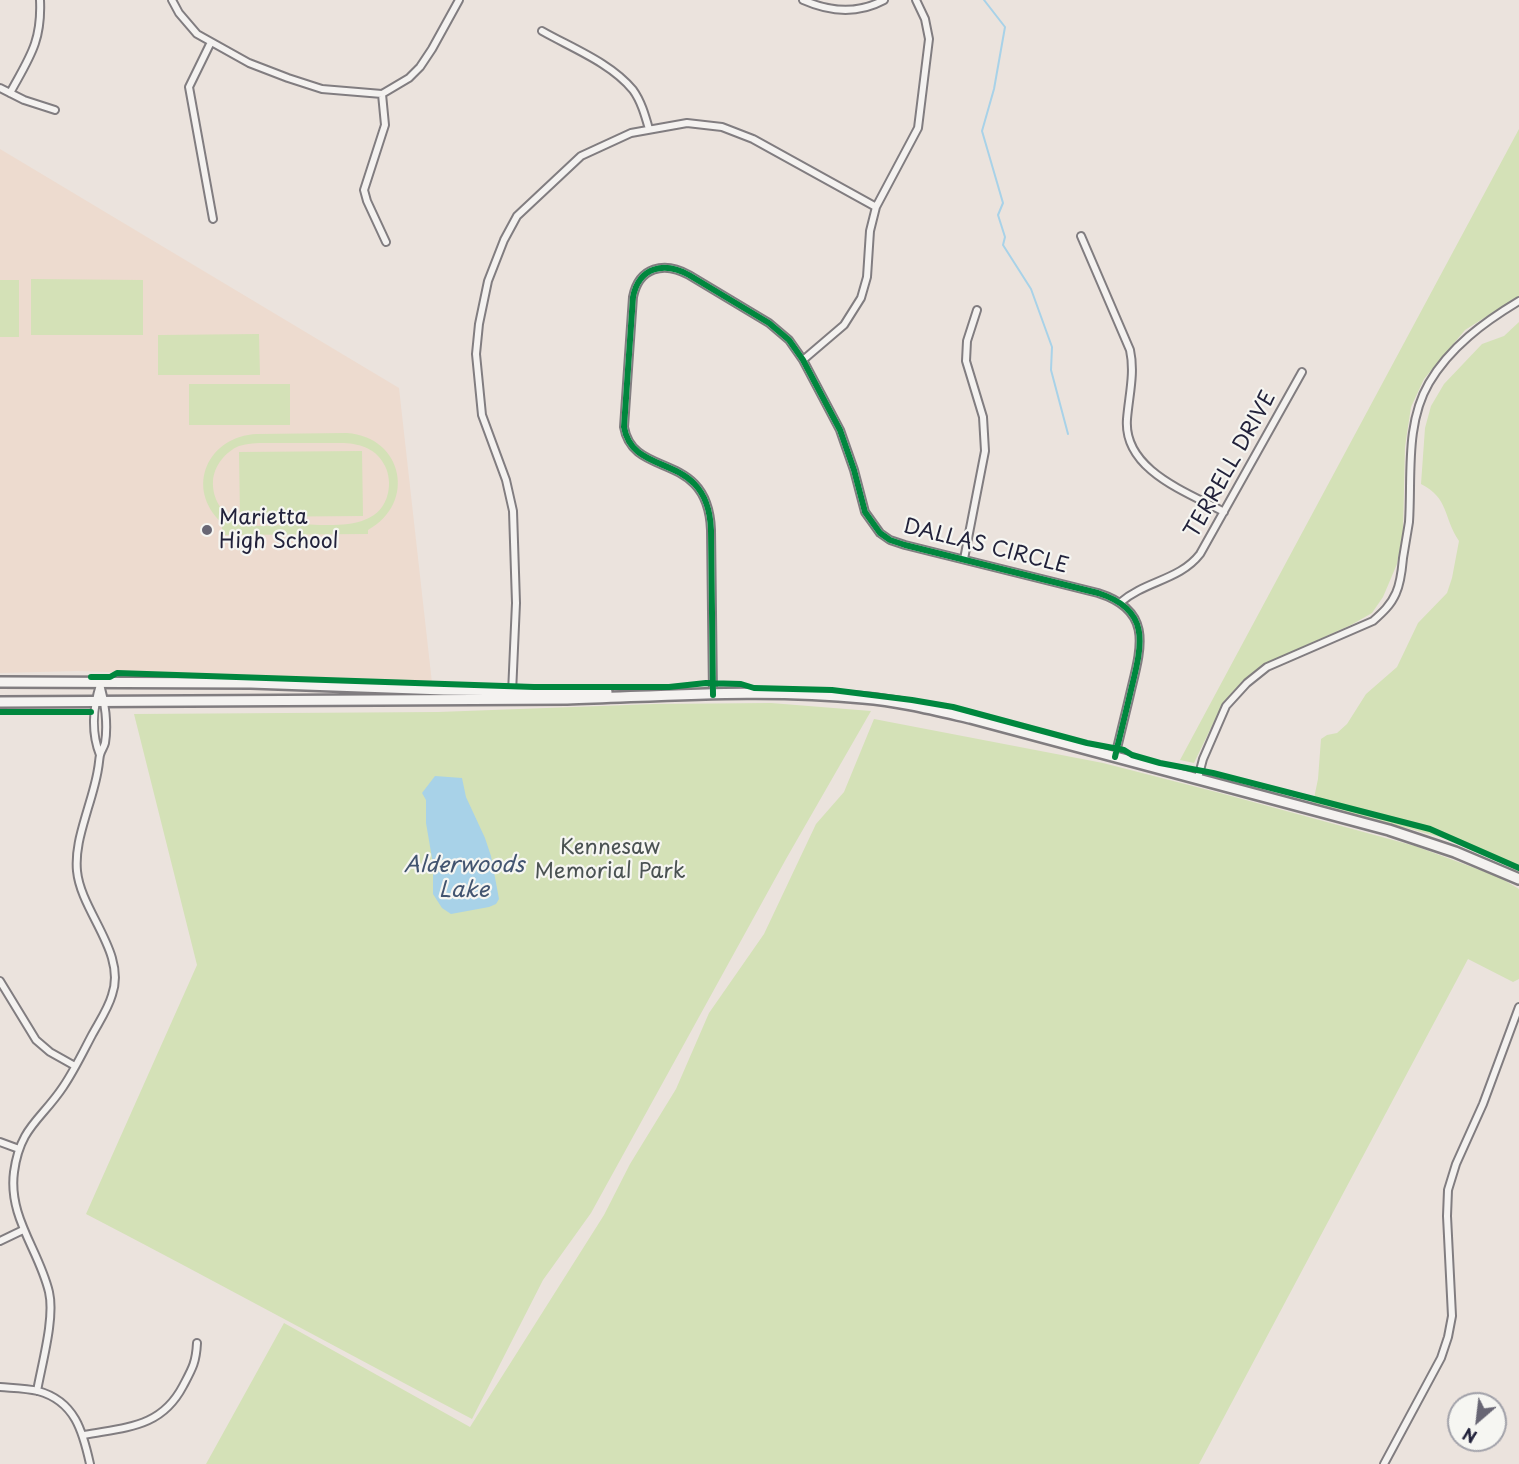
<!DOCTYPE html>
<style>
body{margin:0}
#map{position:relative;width:1519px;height:1464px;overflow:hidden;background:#ebe3dd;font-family:"Playpen Sans",sans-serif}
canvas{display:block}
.north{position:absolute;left:1447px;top:1392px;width:60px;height:60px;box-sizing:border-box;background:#f6f6f2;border:2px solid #a1a1a9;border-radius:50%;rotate:208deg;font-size:16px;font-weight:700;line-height:24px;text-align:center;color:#22223b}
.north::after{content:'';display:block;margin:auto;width:21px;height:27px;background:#686674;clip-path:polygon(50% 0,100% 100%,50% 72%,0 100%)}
</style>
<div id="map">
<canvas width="1519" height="1464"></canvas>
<div class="north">N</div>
</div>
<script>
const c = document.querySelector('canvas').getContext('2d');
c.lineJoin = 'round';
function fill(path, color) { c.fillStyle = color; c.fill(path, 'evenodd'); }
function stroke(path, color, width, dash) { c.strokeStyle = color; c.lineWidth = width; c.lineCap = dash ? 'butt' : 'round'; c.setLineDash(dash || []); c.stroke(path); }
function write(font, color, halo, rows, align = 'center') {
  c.font = font + ' "Playpen Sans",sans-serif'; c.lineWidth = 4.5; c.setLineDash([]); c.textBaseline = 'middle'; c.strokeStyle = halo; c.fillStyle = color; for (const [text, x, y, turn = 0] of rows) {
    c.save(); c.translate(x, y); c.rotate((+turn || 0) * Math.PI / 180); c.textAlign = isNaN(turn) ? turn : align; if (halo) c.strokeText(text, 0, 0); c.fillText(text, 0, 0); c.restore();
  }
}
fill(new Path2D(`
 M0 149 399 388 432 683 78 671 0 673Z`), '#eddbcf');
fill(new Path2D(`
 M1519 129V296L1465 330 1424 379 1411 407 1405 447 1403 531 1397 564 1383 597 1372 613 1351 625 1264 664 1237 687 1224 701 1194 763 1180 760Z
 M31 279 143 280V335H31Z
 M0 280H19V337H0Z
 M1519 322V866L1455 841 1313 803 1318 779 1321 739 1327 735 1337 733 1347 724 1366 694 1397 667 1418 623 1447 593 1452 578 1459 541C1443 517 1449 498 1421 484L1425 428 1431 406 1444 384 1482 344 1504 336Z
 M259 334 260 375H158V335Z
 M189 384H290V425H189Z
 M257 434 347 433C403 437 417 503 368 530V534L222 535V523C184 488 208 436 257 434ZM344 443C361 444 377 449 385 466 389 474 390 484 388 493 379 534 324 524 293 524 276 525 254 529 238 522 222 514 212 499 213 481 214 466 225 452 239 446 251 442 267 443 280 443 301 443 322 443 344 443Z
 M362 451 363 516 240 517 239 452Z
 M771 703 871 711 786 859 591 1213 543 1280 472 1419C343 1351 215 1281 86 1214L197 965 134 714 438 712 655 704Z
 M874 719 1103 763 1220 793 1415 846 1499 877 1519 889V979L1513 982 1468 959 1199 1464H206L284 1323 470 1427 604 1215 630 1164 676 1089 709 1013 764 934 816 824 844 792Z`), '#d4e1b7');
fill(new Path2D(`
 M435 776 462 778 466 797 485 838 491 856 499 899 496 904 489 907 451 914 442 908 433 894V864L426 823V800L422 793Z`), '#a8d2e8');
stroke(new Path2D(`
 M984 0 1005 27 994 89 982 131 1003 203 998 215 1005 237 1003 245 1031 289 1052 347 1051 370 1068 434`), '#a8d2e8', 2);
const minor = new Path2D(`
 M172 0 179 13 197 34 249 63 288 78 322 89 382 94 409 78 420 67 432 49 459 0
 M803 0C830 12 858 14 884 0
 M542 31C572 48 611 63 633 90 641 101 645 115 649 129
 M211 42 189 87 213 219
 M0 88 24 100 55 110
 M10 93C29 58 42 42 40 0
 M382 94 385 125 364 190 367 201 386 242
 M1081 236 1130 350C1135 373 1129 395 1127 419 1123 470 1187 492 1224 512
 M803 360 844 325 861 298 867 277 870 231 876 207 918 128 929 39 925 19 916 0
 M964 559 985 451 983 417 966 361 967 341 977 310
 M1121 602C1145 581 1180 580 1200 554L1302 372
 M512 693 516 603 513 511 506 480 482 415 476 354 479 324 488 281 504 240 517 216 581 156 631 133 687 123 722 127 753 139 876 207
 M713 695 711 530C708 449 633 480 624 427L633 297C639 267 664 261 689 275L769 323 789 340 803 360 840 430 854 470 865 512 880 533 890 540 905 545 1098 593C1152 610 1142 645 1131 690 1126 712 1120 735 1115 757
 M100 755C91 733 93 707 100 685
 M1198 778 1203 759 1226 706 1247 683 1267 667 1373 621C1382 613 1391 605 1396 593 1401 582 1402 569 1403 558 1405 546 1407 534 1409 522 1412 476 1405 424 1429 383 1450 347 1484 322 1519 301
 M0 981 36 1040 50 1052 75 1066
 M0 1142 19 1149
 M0 1241 23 1230
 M0 1387C12 1388 26 1388 38 1391 75 1401 83 1432 90 1464
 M37 1391C42 1363 55 1318 49 1292 39 1250 8 1217 14 1172 20 1127 41 1120 63 1087 74 1071 83 1052 92 1035 99 1022 108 1009 112 995 127 953 81 912 77 871 75 849 82 829 88 808 92 795 96 782 98 769 99 764 99 760 100 755 101 751 104 747 105 743 108 725 105 701 100 684
 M84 1435C126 1427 161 1428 183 1386 192 1369 196 1363 197 1343
 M1384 1464 1441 1358 1448 1337 1452 1316 1447 1216 1448 1190 1456 1164 1483 1104 1519 1007`);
const trunk = new Path2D(`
 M0 682 251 683 444 690 607 692
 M0 702 567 699C665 696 765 688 863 698 899 701 935 710 970 718L1389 830 1455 852 1519 879`);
stroke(minor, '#817d80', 10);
stroke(trunk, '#817d80', 14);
stroke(minor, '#f4f2f0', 6);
stroke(trunk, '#f4f2f0', 9);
stroke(new Path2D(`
 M91 677H110L117 673 534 687H669L706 683 741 684 754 688 832 690 912 700 953 707 1087 743 1124 750 1132 755 1160 763 1213 773 1430 829 1519 868
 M713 695 711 530C708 449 633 480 624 427L633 297C639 267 664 261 689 275L769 323 789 340 803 360 840 430 854 470 865 512 880 533 890 540 905 545 1098 593C1152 610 1142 645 1131 690 1126 712 1120 735 1115 757
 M0 712H91`), '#00873e', 6);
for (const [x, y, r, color] of [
 [207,530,6,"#686674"]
]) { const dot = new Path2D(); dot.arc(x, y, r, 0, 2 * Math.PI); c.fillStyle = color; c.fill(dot); stroke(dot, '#f6f6f2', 2); }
write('21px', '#22223b', '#f6f6f2', [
 ["TERRELL DRIVE",1231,465,-61],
 ["DALLAS CIRCLE",986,547,14]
]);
write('21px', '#22223b', '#f6f6f2', [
 ["Marietta",219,518],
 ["High School",219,542]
], 'left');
write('21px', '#4a5252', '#f6f6f2', [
 ["Kennesaw",610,848],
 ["Memorial Park",610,872]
]);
write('italic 22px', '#425470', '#f6f6f2', [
 ["Alderwoods",464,866],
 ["Lake",464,891]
]);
</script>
